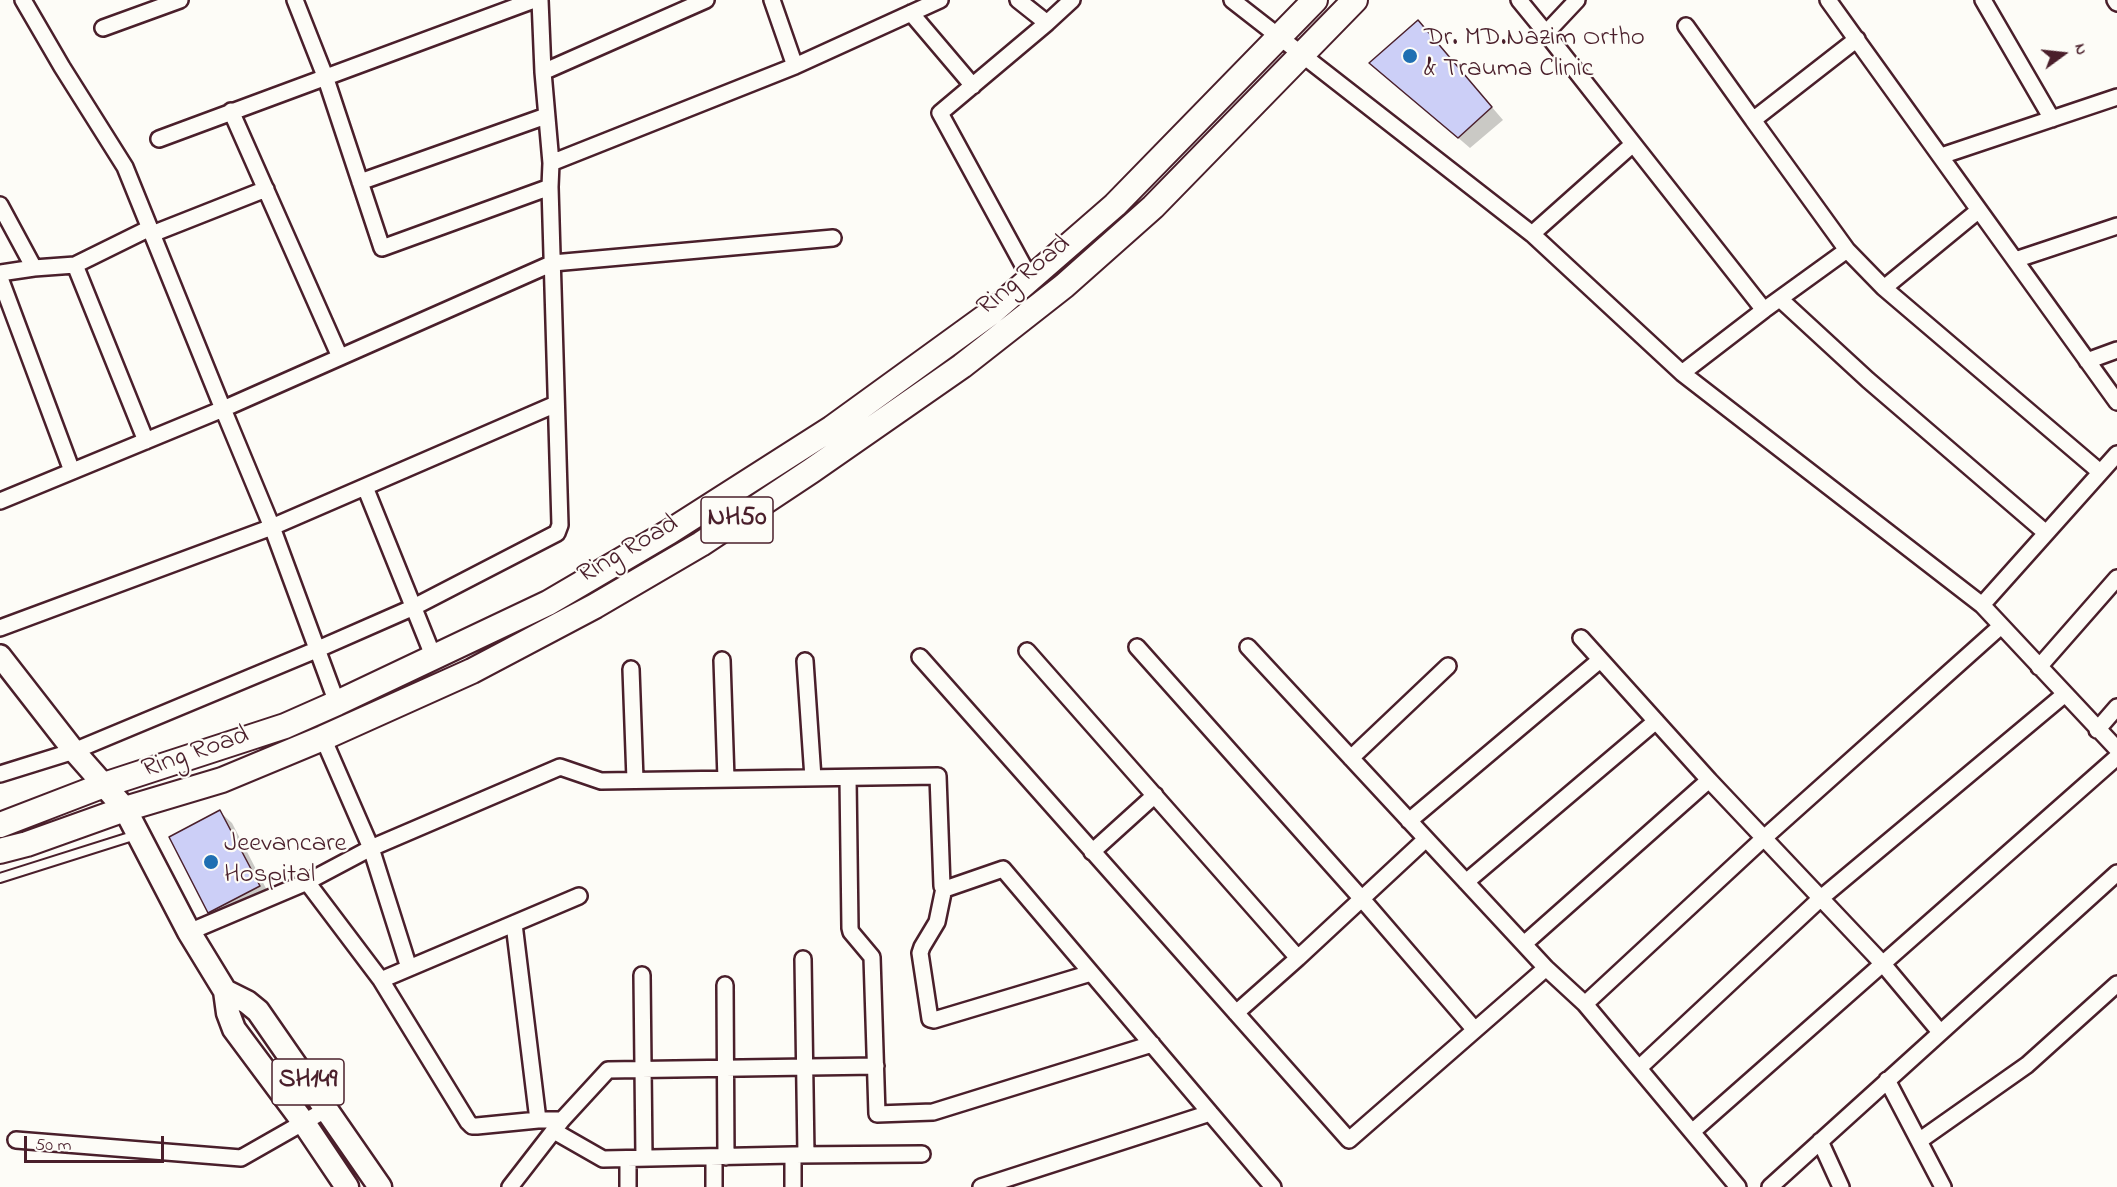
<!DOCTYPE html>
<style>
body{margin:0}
#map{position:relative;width:2117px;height:1187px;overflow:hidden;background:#fdfcf7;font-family:"Indie Flower",sans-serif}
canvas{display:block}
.north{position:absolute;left:2033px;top:24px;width:60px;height:60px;-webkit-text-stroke:4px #fdfcf7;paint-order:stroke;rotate:75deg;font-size:16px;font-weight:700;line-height:24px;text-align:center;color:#4a1f2b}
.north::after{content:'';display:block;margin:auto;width:21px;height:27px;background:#4a1f2b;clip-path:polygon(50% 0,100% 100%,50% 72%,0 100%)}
.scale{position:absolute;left:24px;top:1136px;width:140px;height:27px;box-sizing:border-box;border:3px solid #4a1f2b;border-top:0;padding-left:8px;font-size:18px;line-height:21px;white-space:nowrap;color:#4a1f2b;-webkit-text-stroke:4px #fdfcf7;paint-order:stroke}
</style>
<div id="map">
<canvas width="2117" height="1187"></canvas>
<div class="north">N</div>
<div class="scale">50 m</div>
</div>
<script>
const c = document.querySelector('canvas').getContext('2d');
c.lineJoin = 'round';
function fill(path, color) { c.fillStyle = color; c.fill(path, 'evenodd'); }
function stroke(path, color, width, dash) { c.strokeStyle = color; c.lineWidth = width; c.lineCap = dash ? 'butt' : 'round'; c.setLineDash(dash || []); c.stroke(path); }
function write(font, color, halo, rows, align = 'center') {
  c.font = font + ' "Indie Flower",sans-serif'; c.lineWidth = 4.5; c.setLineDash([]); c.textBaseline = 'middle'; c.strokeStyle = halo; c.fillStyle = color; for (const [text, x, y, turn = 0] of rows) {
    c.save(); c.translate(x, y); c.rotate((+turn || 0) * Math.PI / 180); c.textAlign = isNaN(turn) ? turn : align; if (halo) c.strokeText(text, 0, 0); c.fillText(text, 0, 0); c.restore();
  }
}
fill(new Path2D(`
 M1429 34 1503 120 1470 148 1371 63Z
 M220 812 232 823 271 898 221 924 210 912 171 837Z`), '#0003');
const building = new Path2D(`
 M1418 20 1492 107 1458 138 1369 63Z
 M220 810 260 886 208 913 169 837Z`);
fill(building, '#cccff7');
stroke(building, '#4a1f2b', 1.5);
const service = new Path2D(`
 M0 878 136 835`);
const minor = new Path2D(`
 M295 0 325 76 382 248 550 187 551 163 543 72 540 0
 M772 0 795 66 940 0
 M1018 0 1047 23 1072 0
 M1232 0 1532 234 1682 373 1982 605 2117 749
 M1519 0 1546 33 1577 0
 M1828 0 2117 402
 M1983 0 2052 119
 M2115 0 2117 3
 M911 13 973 86
 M1686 26 1753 120
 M103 28 180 0
 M1546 33 1764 310 1682 373
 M543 72 706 0
 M231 111 340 357
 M159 139 534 0
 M1941 156 2117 97
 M551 163 795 66
 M360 182 546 116
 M0 205 34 268 0 273
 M152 234 266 189
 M1532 234 1633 144
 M1847 250 1884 288 2100 472
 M2015 260 2117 226
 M75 265 146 441
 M34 268 75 265 150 228
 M0 278 72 471
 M1030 278 940 113 1047 23
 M1884 288 1979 210
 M1780 299 1868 380 2046 533
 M1764 310 1847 250 1753 120 1857 39
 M2087 361 2117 350
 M365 487 434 658
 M0 501 223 409 125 167 62 67 23 0
 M1982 605 2117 454
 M0 628 272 527 556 404
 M1581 638 1709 780 1883 964 1940 1032
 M1137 647 1362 899 1475 1030
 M1248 647 1546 968 1585 1004 1764 838 2001 626
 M1027 651 1298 958 1236 1013
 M920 657 1349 1140 1546 968
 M722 660 726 779
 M805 661 813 778
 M2039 667 2117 578
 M631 669 635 780
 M337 703 272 527 223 409 553 263 833 238
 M2097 730 2117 707
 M323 738 371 848 409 968
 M1351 758 1448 666
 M0 774 74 751 316 650 414 607 557 533 560 525 550 187
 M848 778 850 928 851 932 872 957 877 1114 933 1112 1152 1044
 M1409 821 1600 660
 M1092 852 1155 795
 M307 882 381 980 468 1122 472 1126H477L538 1120H562
 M1466 882 1656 721
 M944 888 937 922 922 947 920 953 930 1019 934 1020 1091 973
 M514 924 538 1120
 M189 932 307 882 371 848 560 767 601 781 938 776 942 886 948 888 1003 869 1273 1187
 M1524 944 1709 780
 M1298 958 1426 839
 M803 959 806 1155
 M642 975 644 1158
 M381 980 579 896
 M725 985 726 1157
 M1585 1004 1738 1187
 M1639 1068 1821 898 2065 694
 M1887 1080 1943 1187
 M554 1131 603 1159 793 1155
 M1692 1132 2117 757
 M16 1140 241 1158 327 1109
 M1820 1141 1841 1187
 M1919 1141 2027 1065 2117 984
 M510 1187 562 1120 608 1070 876 1066
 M628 1187V1159
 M714 1187V1157
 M793 1187V1155L922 1154
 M981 1187 1210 1113
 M1770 1187 2117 873`);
const secondary = new Path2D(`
 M0 656 74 751 104 785`);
const primary = new Path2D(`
 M104 785 125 809 189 932 225 991 228 1013 234 1029 304 1123 347 1187
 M225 991 247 1002 258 1011 380 1187`);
const trunk = new Path2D(`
 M0 825 104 785 285 726 337 703 548 603 669 532 832 428 992 312 1115 205 1315 0
 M0 851 27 844 125 809 222 780 323 738 472 671 595 606 701 544 811 471 962 366 1064 286 1153 207 1355 0`);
stroke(service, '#4a1f2b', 12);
stroke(minor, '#4a1f2b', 20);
stroke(secondary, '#4a1f2b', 26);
stroke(primary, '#4a1f2b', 27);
stroke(trunk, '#4a1f2b', 28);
stroke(service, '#fdfcf7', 8);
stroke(minor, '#fdfcf7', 15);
stroke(secondary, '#fdfcf7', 21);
stroke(primary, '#fdfcf7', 22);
stroke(trunk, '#fdfcf7', 24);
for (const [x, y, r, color] of [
 [1410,56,8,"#1f6fb2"],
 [211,862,8,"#1f6fb2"]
]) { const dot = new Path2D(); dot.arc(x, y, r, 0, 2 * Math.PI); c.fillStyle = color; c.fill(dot); stroke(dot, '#fdfcf7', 2); }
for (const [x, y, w] of [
 [737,520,72],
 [308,1082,72]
]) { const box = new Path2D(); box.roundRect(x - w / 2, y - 23, w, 46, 4.5); c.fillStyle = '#fdfcf7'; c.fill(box); stroke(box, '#4a1f2b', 1.5); }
write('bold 26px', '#4a1f2b', null, [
 ["NH50",737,520],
 ["SH149",308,1082]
]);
write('27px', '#4a1f2b', '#fdfcf7', [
 ["Dr. MD.Nazim Ortho",1424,40],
 ["& Trauma Clinic",1424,71],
 ["Jeevancare",224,846],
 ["Hospital",224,877]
], 'left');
write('27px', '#4a1f2b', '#fdfcf7', [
 ["Ring Road",1025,277,-39],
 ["Ring Road",629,551,-30],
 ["Ring Road",196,754,-19]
]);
</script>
